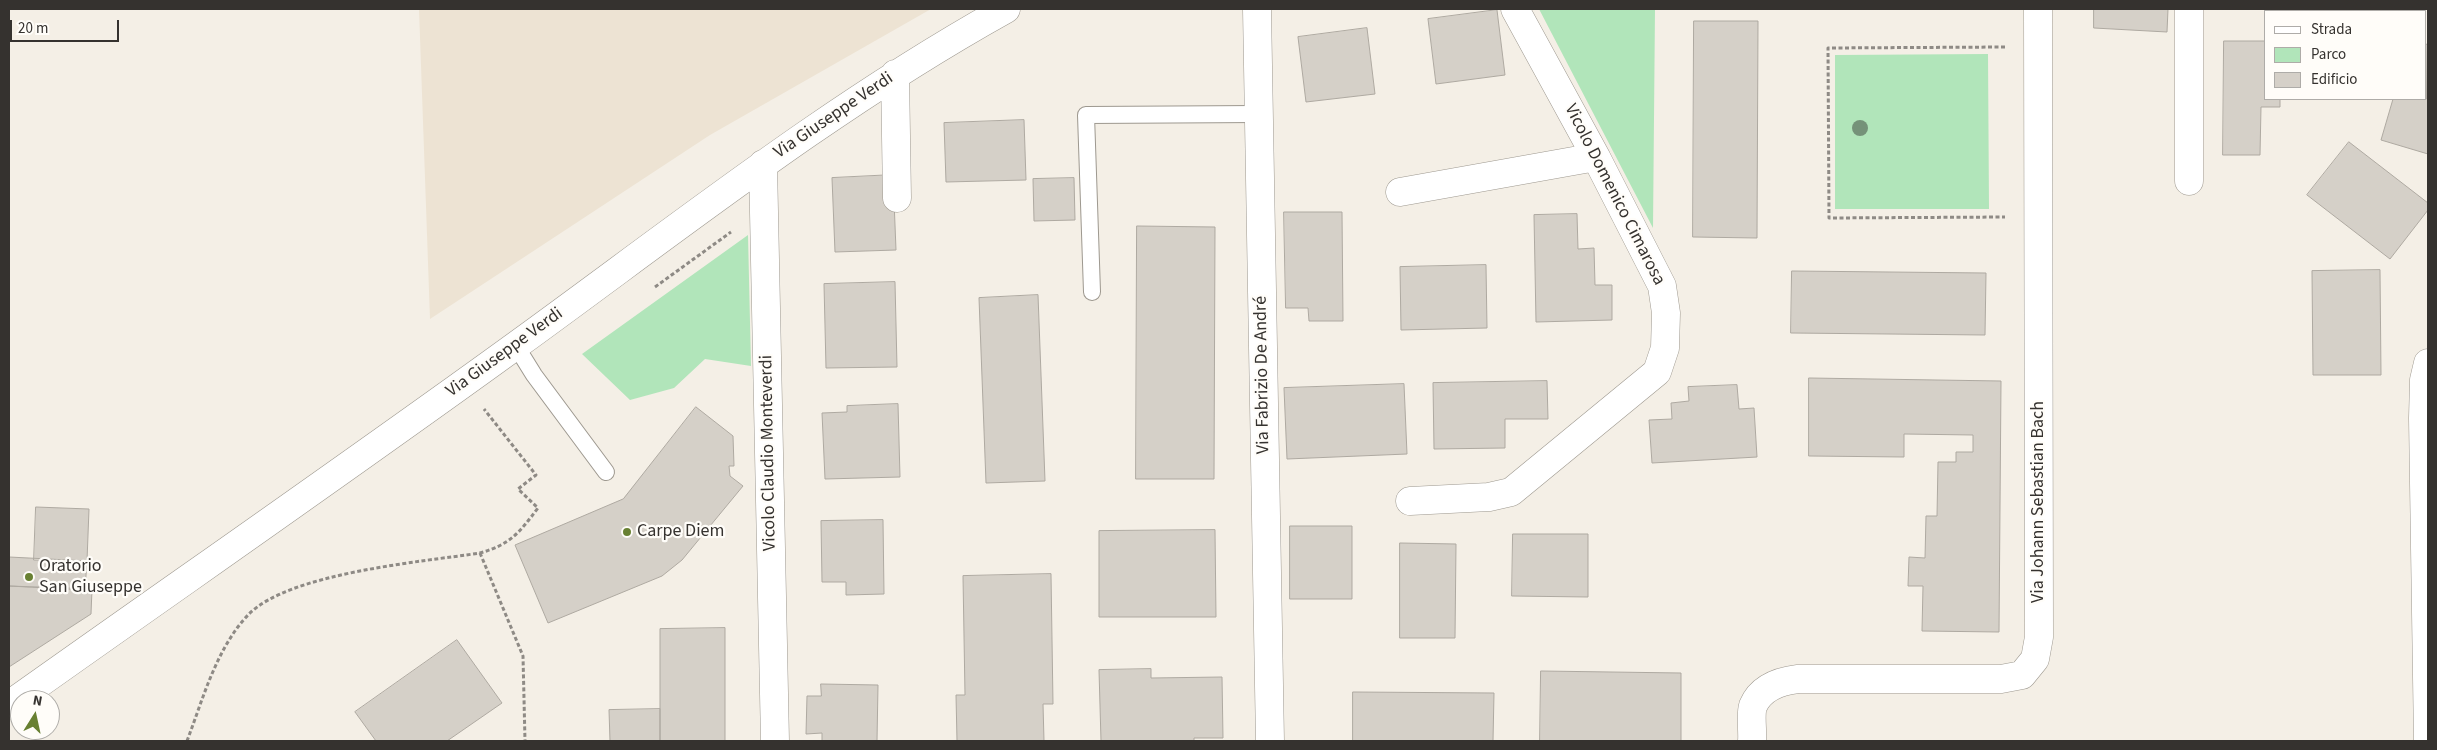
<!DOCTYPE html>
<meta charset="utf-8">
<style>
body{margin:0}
#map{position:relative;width:2437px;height:750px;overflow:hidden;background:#f4efe6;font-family:"Source Sans 3",sans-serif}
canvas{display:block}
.frame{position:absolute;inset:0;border:10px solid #35322f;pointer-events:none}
.legend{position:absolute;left:2264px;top:10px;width:162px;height:90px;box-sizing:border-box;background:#fffdf9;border:1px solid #aeaca8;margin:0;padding:6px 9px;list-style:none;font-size:15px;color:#35322f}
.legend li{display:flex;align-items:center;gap:10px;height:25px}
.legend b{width:25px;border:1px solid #aeaca8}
.north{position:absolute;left:10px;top:690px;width:50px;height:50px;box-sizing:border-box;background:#fffdf9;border:1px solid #aeaca8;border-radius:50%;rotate:10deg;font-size:14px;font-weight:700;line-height:20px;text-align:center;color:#35322f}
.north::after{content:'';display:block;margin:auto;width:18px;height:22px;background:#688032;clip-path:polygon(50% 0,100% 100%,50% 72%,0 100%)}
.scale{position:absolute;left:10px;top:20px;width:109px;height:22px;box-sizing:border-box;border:2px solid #35322f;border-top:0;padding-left:6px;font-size:15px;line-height:18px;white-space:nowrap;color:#35322f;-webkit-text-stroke:4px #fffdf9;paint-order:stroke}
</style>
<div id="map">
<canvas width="2437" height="750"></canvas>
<div class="frame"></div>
<ul class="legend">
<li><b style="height:6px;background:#fff"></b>Strada</li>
<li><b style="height:14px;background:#b1e5ba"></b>Parco</li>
<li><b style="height:14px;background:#d5d0c8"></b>Edificio</li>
</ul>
<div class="north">N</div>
<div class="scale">20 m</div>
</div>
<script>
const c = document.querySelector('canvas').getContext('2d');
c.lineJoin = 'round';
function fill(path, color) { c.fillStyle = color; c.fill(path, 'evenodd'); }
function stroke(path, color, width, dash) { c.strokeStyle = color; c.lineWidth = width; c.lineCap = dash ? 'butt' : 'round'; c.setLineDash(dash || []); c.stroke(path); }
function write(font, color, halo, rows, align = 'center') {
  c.font = font + ' "Source Sans 3",sans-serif'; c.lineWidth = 4.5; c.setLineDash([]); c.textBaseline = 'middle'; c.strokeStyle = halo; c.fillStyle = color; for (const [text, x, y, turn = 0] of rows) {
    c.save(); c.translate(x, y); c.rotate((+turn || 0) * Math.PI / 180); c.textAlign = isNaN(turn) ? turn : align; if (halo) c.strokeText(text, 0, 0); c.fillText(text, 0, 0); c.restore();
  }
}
fill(new Path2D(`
 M419 9H931L710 135 430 319Z`), '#ede3d3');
fill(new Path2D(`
 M1539 9H1655L1653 228Z
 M1988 54 1989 209H1835V55Z
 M748 235 751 366 705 359 674 388 630 400 582 354Z`), '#b1e5ba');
const building = new Path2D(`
 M2094 9H2168L2167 32 2094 28Z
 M1497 10 1505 75 1436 84 1428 19Z
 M1694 21H1758L1757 238 1693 237Z
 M1367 28 1375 94 1306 102 1298 37Z
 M2224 41H2266V99H2280V107H2261L2260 155H2223Z
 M2426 44 2428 45V154L2381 140 2393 99H2426Z
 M1024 120 1026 180 946 182 944 123Z
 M2349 142 2428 203V210L2390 259 2307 195Z
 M893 175 896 250 835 252 832 178Z
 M1074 178 1075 220 1034 221 1033 179Z
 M1284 212H1342L1343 321H1309L1308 308H1286Z
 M1577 214 1578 249 1594 248 1595 285H1612V320L1536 322 1534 215Z
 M1137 226 1215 227 1214 479H1136Z
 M1486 265 1487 328 1401 330 1400 267Z
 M2380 270 2381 375H2313L2312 271Z
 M1792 271 1986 273 1985 335 1791 333Z
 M895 282 897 367 826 368 824 284Z
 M1038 295 1045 481 986 483 979 298Z
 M1809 378 2001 381 1999 632 1922 631 1923 586H1908L1909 557 1925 558 1926 516H1937L1938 462H1956V452H1973V435L1904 434V457L1809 456Z
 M1547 381 1548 419H1505V448L1434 449 1433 383Z
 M1404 384 1407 454 1287 459 1284 388Z
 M1737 385 1739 409 1754 408 1757 457 1652 463 1649 420 1672 419 1671 403 1689 401 1688 387Z
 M898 404 900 477 825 479 822 413 847 412V406Z
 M696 407 733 436 734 466H729L730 476 743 486 682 560 662 576 548 623 515 545 623 499Z
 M36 507 89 509 87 561 34 560Z
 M883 520 884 594 846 595V582H822L821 521Z
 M1290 526H1352V599H1290Z
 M1215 530 1216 617H1099V531Z
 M1513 534H1588V597L1512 596Z
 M1400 543 1456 544 1455 638H1400Z
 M9 557 87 561 85 590 9 586Z
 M1051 574 1053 704H1043L1044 741H957L956 695H965L963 576Z
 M9 586 92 589 91 614 9 667Z
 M725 628V741H660V629Z
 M457 640 502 703 447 741H376L355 712Z
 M1151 669V678L1222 677 1223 738H1194V741H1101L1099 670Z
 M1541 671 1681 673V741H1540Z
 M821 684 878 685 877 741H822V733L806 734 807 696H821Z
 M1353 692 1494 693 1493 741H1353Z
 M660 709V741H610L609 710Z`);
fill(building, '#d5d0c8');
stroke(building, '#aea9a1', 1);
const service = new Path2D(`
 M1092 292 1086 115 1259 114
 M516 346 534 375 606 472`);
const minor = new Path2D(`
 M1257 9 1270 741
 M895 74 897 198
 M763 164 775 741
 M2189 181V9
 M1400 192 1596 157
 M1410 501 1489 497 1511 492 1657 372 1665 348 1666 313 1662 286 1596 157 1515 9
 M9 705C178 585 350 466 518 344 678 228 833 105 1006 9
 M1752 741C1753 731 1750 715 1753 706 1761 687 1781 681 1798 679H2001L2022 675 2035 659 2039 637 2038 9
 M2428 741 2423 418 2424 380 2428 363`);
stroke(service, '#9d988f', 18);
stroke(minor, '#9d988f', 29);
stroke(new Path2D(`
 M2005 47 1828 48 1829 218 2005 217
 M655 287 731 232
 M480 553 523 656 525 741
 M187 741C203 699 216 649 248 615 288 573 421 562 480 553 511 544 519 533 538 508L518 489 536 475 484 409`), '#8e8a85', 3, [4, 2.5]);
stroke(service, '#fff', 16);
stroke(minor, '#fff', 28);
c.fillStyle = '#759279';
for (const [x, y] of [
 [1860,128]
]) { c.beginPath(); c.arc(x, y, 8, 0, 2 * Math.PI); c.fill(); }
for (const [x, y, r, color] of [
 [627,532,5,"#688032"],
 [29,577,5,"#688032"]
]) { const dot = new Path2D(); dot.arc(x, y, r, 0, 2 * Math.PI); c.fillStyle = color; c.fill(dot); stroke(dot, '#fffdf9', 2); }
write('18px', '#35322f', '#fffdf9', [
 ["Via Giuseppe Verdi",834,116,-34],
 ["Vicolo Domenico Cimarosa",1614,195,63],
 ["Via Giuseppe Verdi",505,353,-36],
 ["Via Fabrizio De André",1263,375,-91],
 ["Vicolo Claudio Monteverdi",769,453,-91],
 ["Via Johann Sebastian Bach",2039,502,-90]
]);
write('18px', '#35322f', '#fffdf9', [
 ["Carpe Diem",637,532],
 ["Oratorio",39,567],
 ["San Giuseppe",39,588]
], 'left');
</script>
